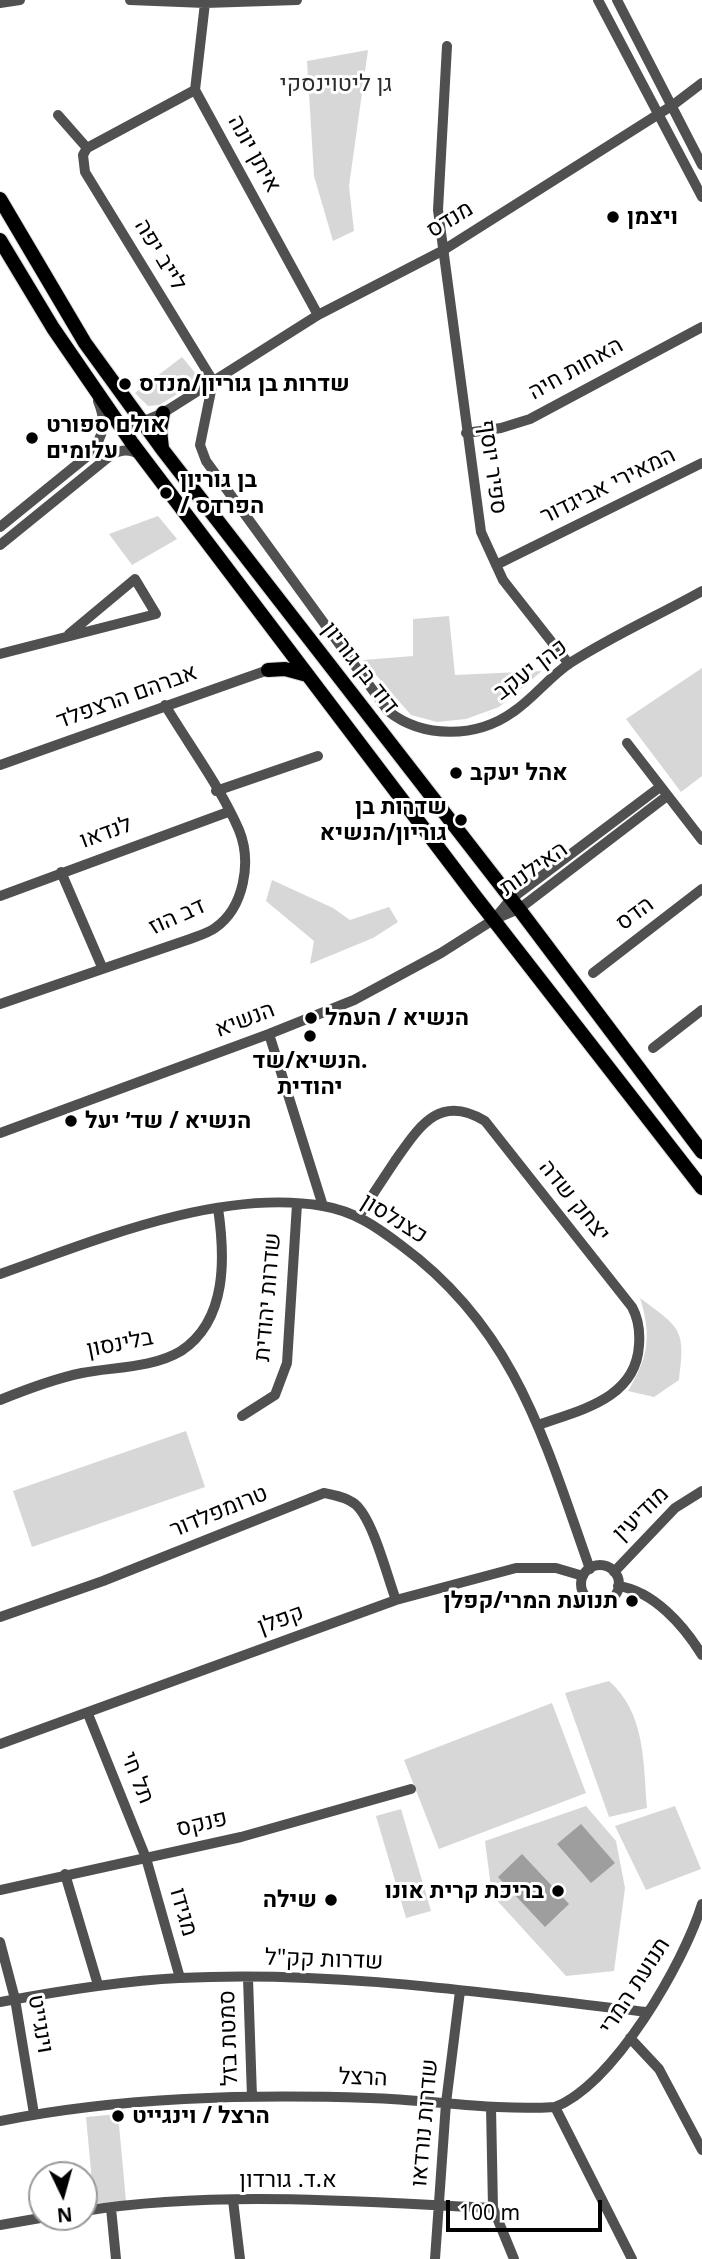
<!DOCTYPE html>
<meta charset="utf-8">
<style>
body{margin:0}
#map{position:relative;width:702px;height:2259px;overflow:hidden;background:#fff;font-family:"Noto Sans",sans-serif}
canvas{display:block}
.north{position:absolute;left:28px;top:2161px;width:70px;height:70px;box-sizing:border-box;background:#fff;border:2px solid #999;border-radius:50%;rotate:175deg;font-size:19px;font-weight:700;line-height:28px;text-align:center;color:#000}
.north::after{content:'';display:block;margin:auto;width:24px;height:32px;background:#000;clip-path:polygon(50% 0,100% 100%,50% 72%,0 100%)}
.scale{position:absolute;left:446px;top:2200px;width:156px;height:32px;box-sizing:border-box;border:4px solid #000;border-top:0;padding-left:9px;font-size:21px;line-height:24px;white-space:nowrap;color:#000;-webkit-text-stroke:5px #fff;paint-order:stroke}
</style>
<div id="map">
<canvas width="702" height="2259"></canvas>
<div class="north">N</div>
<div class="scale">100 m</div>
</div>
<script>
const c = document.querySelector('canvas').getContext('2d');
c.lineJoin = 'round';
function fill(path, color) { c.fillStyle = color; c.fill(path, 'evenodd'); }
function stroke(path, color, width, dash) { c.strokeStyle = color; c.lineWidth = width; c.lineCap = dash ? 'butt' : 'round'; c.setLineDash(dash || []); c.stroke(path); }
function write(font, color, halo, rows, align = 'center') {
  c.font = font + ' "Noto Sans",Heebo,sans-serif'; c.lineWidth = 6; c.setLineDash([]); c.textBaseline = 'middle'; c.strokeStyle = halo; c.fillStyle = color; for (const [text, x, y, turn = 0] of rows) {
    c.save(); c.translate(x, y); c.rotate((+turn || 0) * Math.PI / 180); c.textAlign = isNaN(turn) ? turn : align; if (halo) c.strokeText(text, 0, 0); c.fillText(text, 0, 0); c.restore();
  }
}
fill(new Path2D(`
 M368 50 349 186 354 231 333 241 314 176 307 61Z
 M182 357 201 380 159 405 148 406 135 393Z
 M158 516 177 539 132 565 109 534Z
 M449 616 455 675 542 671 499 707 466 719 437 722 411 715 363 660 413 656V619Z
 M702 668V776L681 792 626 719Z
 M272 880 333 908 350 920 389 907 398 922 373 938 310 964 314 941 266 901Z
 M640 1298C680 1328 686 1328 679 1380L654 1397 628 1391C648 1357 652 1337 640 1298Z
 M186 1431 205 1487 32 1547 13 1491Z
 M609 1681C646 1714 643 1762 647 1808L609 1817 565 1693Z
 M552 1703 586 1793 439 1849 404 1760Z
 M586 1806 616 1841 625 1888 614 1971 566 1976 492 1895 485 1841Z
 M675 1806 701 1869 646 1890 615 1826Z
 M401 1809 431 1911 406 1918 376 1816Z
 M118 2114 126 2201 94 2204 86 2117Z`), '#d7d7d7');
fill(new Path2D(`
 M581 1824 615 1863 591 1883 557 1844Z
 M522 1854 569 1904 545 1927 498 1877Z`), '#9e9e9e');
const major = new Path2D(`
 M0 199 85 343 162 449 519 909 702 1152
 M0 240 53 328 132 443 475 896 702 1188
 M162 448 160 430 163 413
 M268 670 285 669 307 675`);
stroke(major, '#dbdbdb', 16);
stroke(new Path2D(`
 M130 0 205 3 297 0
 M598 0 702 197
 M617 0 702 165
 M0 3 20 0
 M205 3 195 90 318 315
 M447 46 438 210 481 532 503 580 569 664
 M195 90 87 148 83 155 85 172 213 381 200 445 206 461 388 711C423 739 477 738 513 712 534 698 549 677 570 663 612 636 659 615 702 591
 M58 115 87 148
 M117 423 134 425 163 413 318 315 442 251 673 105 702 83
 M466 433 501 428 530 419 702 327
 M0 527 90 454C104 435 107 423 98 401
 M0 545 111 455C122 449 130 449 141 455
 M496 565 702 463
 M0 654 156 614 135 579 69 634
 M627 743 702 840
 M0 765 268 670
 M216 791 318 756
 M61 872 102 967
 M0 896 228 812
 M495 918 511 899 660 787
 M593 973 702 889
 M0 1004 190 939C198 936 208 933 215 928 244 908 252 862 239 830 221 788 189 745 165 705
 M269 1034 323 1206
 M653 1048 702 1010
 M0 1133 269 1034 354 1000 441 953 493 920 519 909 667 796
 M359 1216C371 1197 383 1179 395 1161 419 1127 439 1093 485 1121L632 1307C638 1318 640 1332 639 1345 636 1399 580 1410 538 1425
 M0 1274C96 1240 220 1188 323 1206 354 1211 377 1227 402 1246 516 1330 545 1442 590 1569
 M0 1400C27 1389 53 1379 82 1373 113 1367 153 1368 181 1351 228 1320 225 1256 218 1208
 M242 1416 275 1395 287 1363 297 1204
 M581 1584a19 19 0 1 1 38 0a19 19 0 1 1-38 0Z
 M614 1572 675 1508 702 1491
 M618 1586C654 1591 684 1626 702 1655
 M0 1617 103 1581 324 1493C334 1495 346 1497 355 1504 373 1519 387 1576 396 1600
 M88 1714 146 1858 180 1978
 M0 1744 396 1600 516 1568H556L583 1576
 M65 1874 98 1985
 M0 1890 241 1837 411 1789
 M0 1942 15 1999 34 2114
 M248 1978 252 2097
 M0 2002C59 1991 119 1981 179 1978 336 1970 492 1994 647 2012
 M630 2038 659 2069 702 2150
 M491 2107 493 2208 514 2259
 M555 2107C614 2084 684 1963 702 1904
 M0 2121C121 2097 247 2094 370 2098 432 2100 494 2111 555 2107L632 2259
 M233 2200 240 2259
 M111 2208 116 2259
 M84 2211C218 2190 358 2202 493 2208
 M0 2225 46 2217
 M435 2259 446 2103 460 1991`), '#505050', 10);
stroke(major, '#000', 14);
for (const [x, y, r, color] of [
 [613,217,7,"#000"],
 [125,384,7,"#000"],
 [32,438,7,"#000"],
 [166,493,7,"#000"],
 [456,773,7,"#000"],
 [461,820,7,"#000"],
 [311,1018,7,"#000"],
 [310,1036,7,"#000"],
 [71,1121,7,"#000"],
 [632,1601,7,"#000"],
 [558,1891,7,"#000"],
 [331,1900,7,"#000"],
 [118,2116,7,"#000"]
]) { const dot = new Path2D(); dot.arc(x, y, r, 0, 2 * Math.PI); c.fillStyle = color; c.fill(dot); stroke(dot, '#fff', 2.5); }
write('23px', '#2e2e2e', '#fff', [
 ["גן ליטוינסקי",336,84]
]);
write('23px', '#000', '#fff', [
 ["איתן יונה",254,154,61],
 ["מנדס",450,220,-31],
 ["לייב יפה",160,255,59],
 ["האחות חיה",576,369,-29],
 ["ספיר יוסף",492,467,82],
 ["המאירי אביגדור",608,486,-26],
 ["דוד בן גוריון",360,668,52],
 ["כהן יעקב",531,670,-37],
 ["אברהם הרצפלד",127,697,-20],
 ["לנדאו",106,833,-20],
 ["האילנות",534,869,-35],
 ["הדס",635,914,-37],
 ["דב הוז",177,917,-24],
 ["הנשיא",245,1020,-21],
 ["יצחק שדה",574,1201,51],
 ["כצנלסון",394,1219,32],
 ["שדרות יהודית",268,1297,-85],
 ["בלינסון",120,1344,-11],
 ["טרומפלדור",219,1512,-22],
 ["מודיעין",641,1514,-44],
 ["קפלן",281,1620,-20],
 ["תל חי",137,1778,68],
 ["פנקס",202,1824,-13],
 ["מגידו",183,1912,74],
 ["שדרות קק\"ל",324,1960,2],
 ["תנועת המרי",635,1986,-57],
 ["וינגייט",40,2024,80],
 ["סמטת בזל",229,2038,-92],
 ["הרצל",363,2078,2],
 ["שדרות נורדאו",425,2123,-85],
 ["א.ד. גורדון",288,2180]
]);
write('bold 23px', '#000', '#fff', [
 ["ויצמן",627,217],
 ["שדרות בן גוריון/מנדס",139,384],
 ["אולם ספורט",46,425],
 ["עלומים",46,451],
 ["בן גוריון",180,480],
 ["/ הפרדס",180,506],
 ["אהל יעקב",470,773],
 ["שדרות בן",447,807,"right"],
 ["גוריון/הנשיא",447,833,"right"],
 ["הנשיא / העמל",325,1018],
 ["הנשיא/שד.",310,1061,"center"],
 ["יהודית",310,1087,"center"],
 ["הנשיא / שד׳ יעל",85,1121],
 ["תנועת המרי/קפלן",618,1601,"right"],
 ["בריכת קרית אונו",544,1891,"right"],
 ["שילה",317,1900,"right"],
 ["הרצל / וינגייט",132,2116]
], 'left');
</script>
